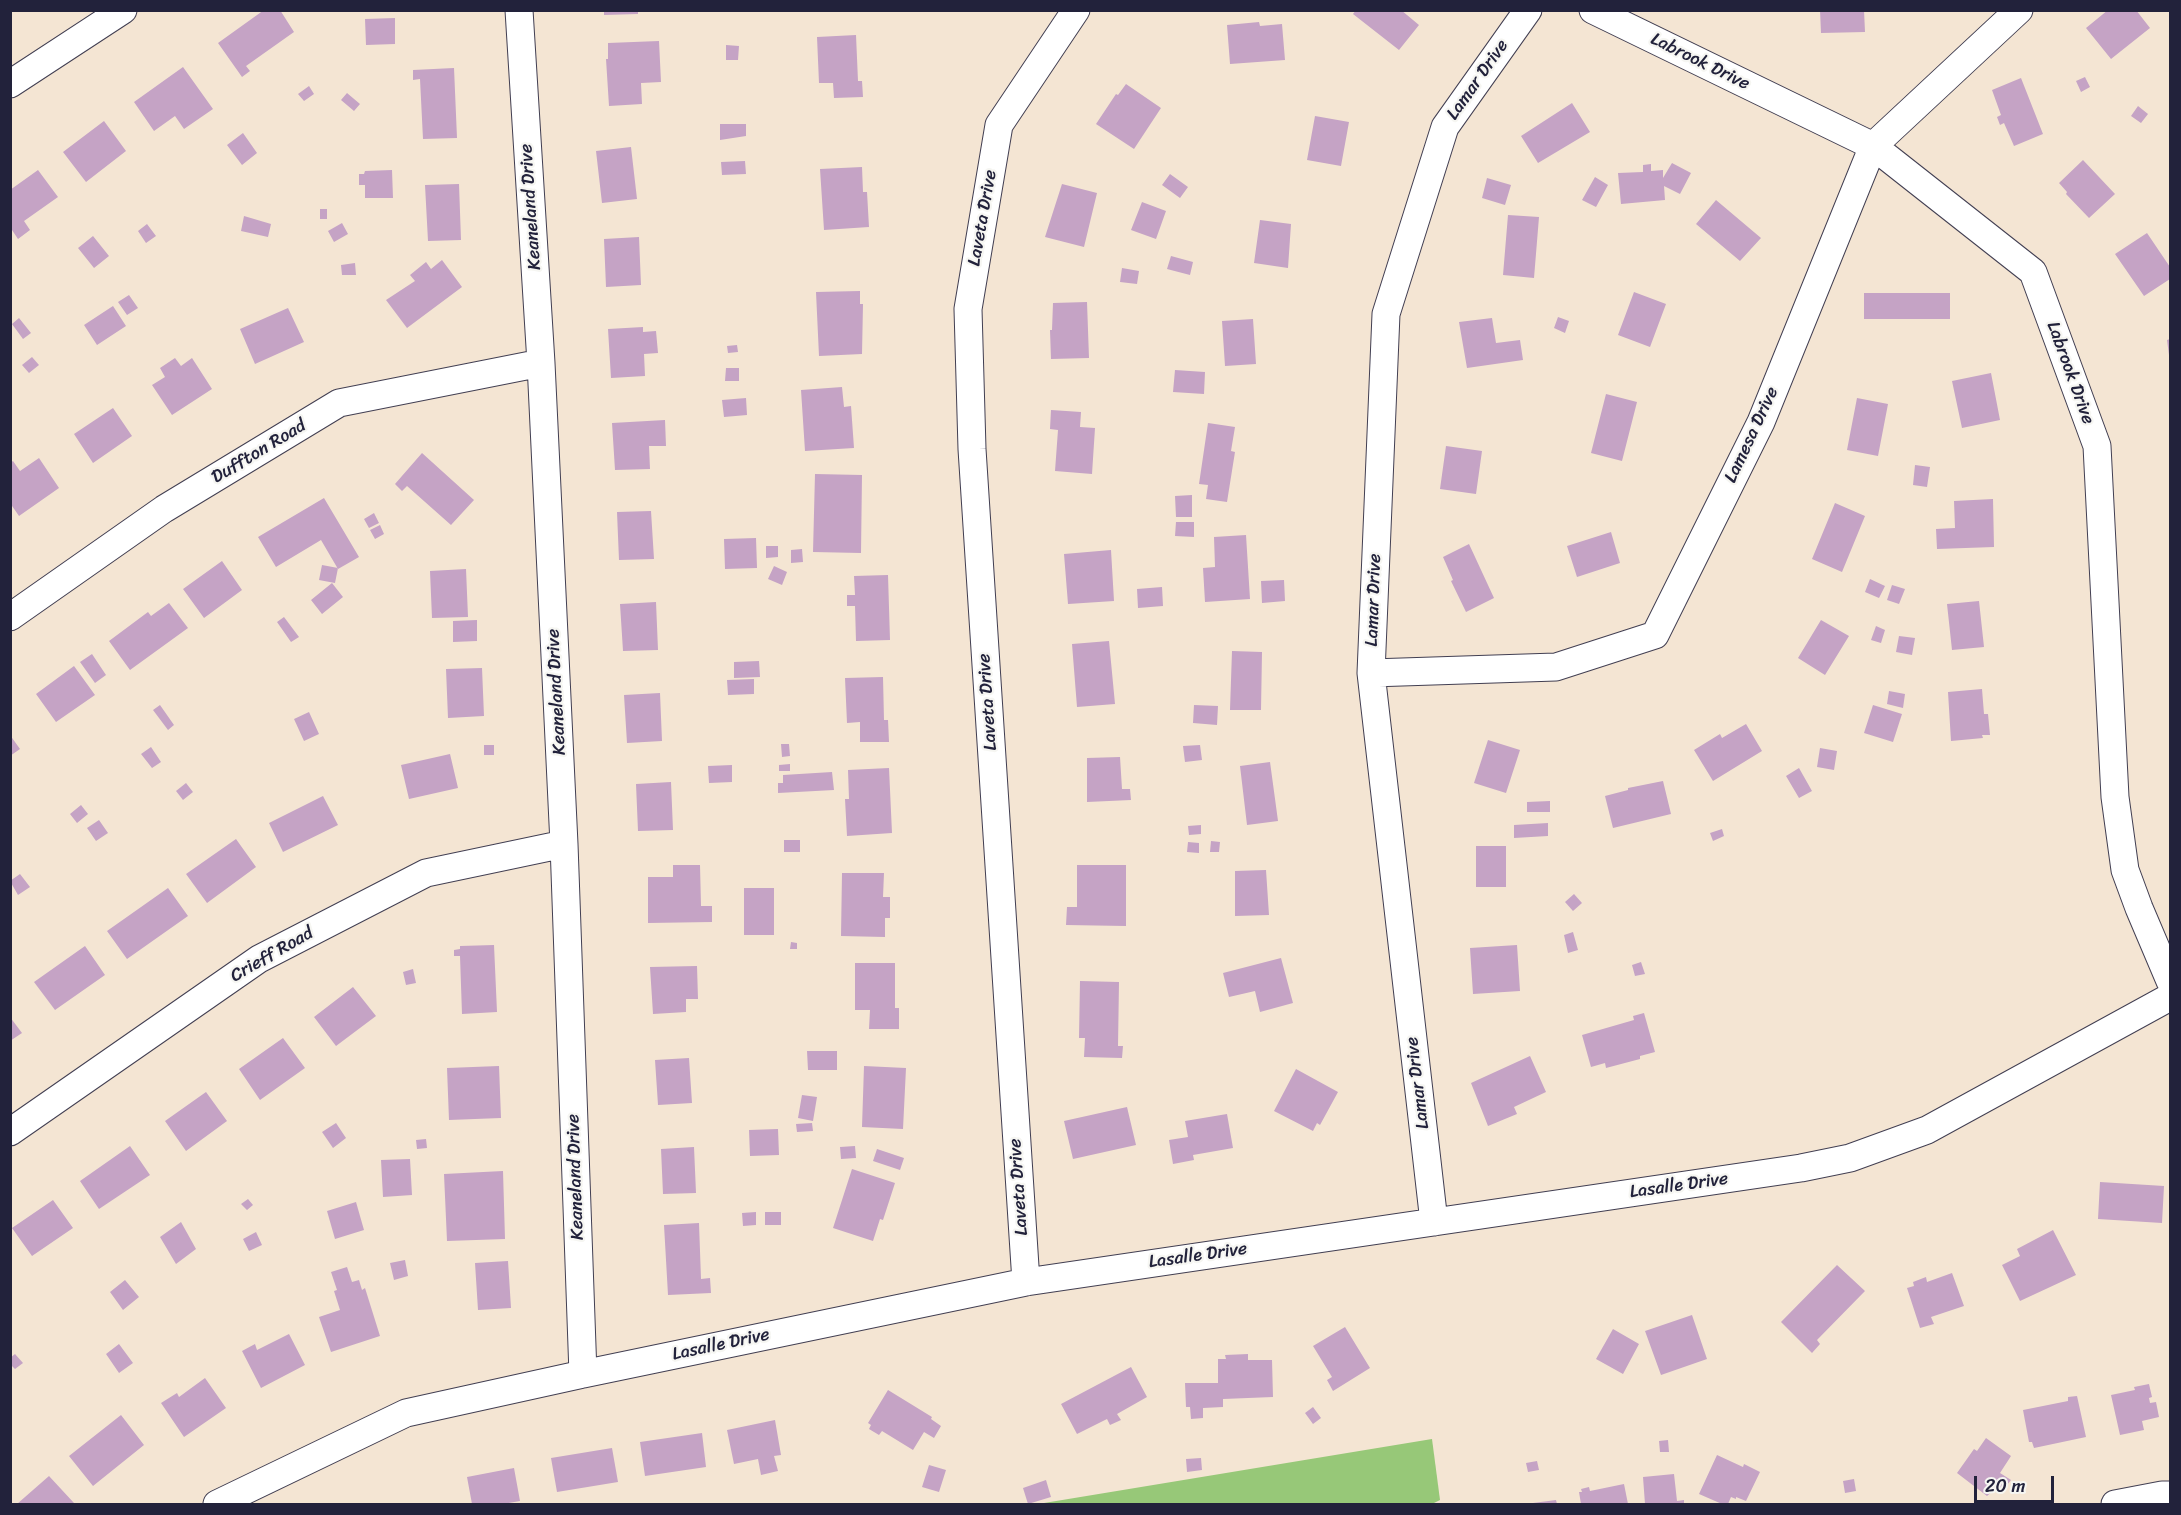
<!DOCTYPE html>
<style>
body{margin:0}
#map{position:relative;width:2181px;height:1515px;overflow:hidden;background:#f4e5d3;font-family:Sriracha,sans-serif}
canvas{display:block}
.frame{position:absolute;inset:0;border:12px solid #22223b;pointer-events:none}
.scale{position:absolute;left:1974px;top:1476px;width:80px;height:27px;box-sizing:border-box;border:3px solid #22223b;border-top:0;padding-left:8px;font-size:18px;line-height:21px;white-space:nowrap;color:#22223b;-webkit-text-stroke:4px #f6f6f2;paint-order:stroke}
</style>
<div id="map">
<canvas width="2181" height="1515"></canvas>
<div class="frame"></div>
<div class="scale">20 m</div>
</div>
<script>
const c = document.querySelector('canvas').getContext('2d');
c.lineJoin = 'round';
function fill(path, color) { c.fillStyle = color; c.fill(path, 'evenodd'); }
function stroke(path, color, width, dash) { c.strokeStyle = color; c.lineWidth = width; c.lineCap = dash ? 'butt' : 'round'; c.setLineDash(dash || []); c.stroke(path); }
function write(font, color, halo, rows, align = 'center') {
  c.font = font + ' Sriracha,sans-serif'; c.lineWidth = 4.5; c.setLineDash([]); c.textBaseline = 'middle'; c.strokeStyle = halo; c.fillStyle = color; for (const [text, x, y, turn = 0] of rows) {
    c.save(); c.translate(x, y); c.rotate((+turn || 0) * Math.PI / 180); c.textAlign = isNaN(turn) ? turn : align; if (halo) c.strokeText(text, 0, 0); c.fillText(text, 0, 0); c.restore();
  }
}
fill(new Path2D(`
 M1432 1439 1440 1500 1432 1504H1038Z`), '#97c878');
fill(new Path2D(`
 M264 10H280L294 32 246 66 250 71 242 77 218 43Z
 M604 10H638V14L604 15Z
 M1356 10H1401L1419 25 1399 50 1353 14Z
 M1820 10H1864L1865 32 1821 33Z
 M2108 10H2136L2150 28 2111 59 2086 28Z
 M395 18V44L366 45 365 19Z
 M1259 22 1260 26 1282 24 1285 60 1230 64 1227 25Z
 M856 35 858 81H862L863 97 834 98 833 83H819L817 37Z
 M659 41 661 82 641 83 642 104 609 106 606 59H608V43Z
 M726 45 739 46 738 60H726Z
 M183 67 213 109 184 129 175 116 154 131 134 102Z
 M454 68 457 138 423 139 420 79 413 80V70Z
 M2085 77 2090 87 2081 92 2076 81Z
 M2021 78 2043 134 2014 146 2004 123 2000 125 1997 117 2001 115 1992 90Z
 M1126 84 1161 108 1134 149 1096 124 1116 94 1118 95Z
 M309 86 314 94 304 101 298 94Z
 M347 93 360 104 354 111 341 100Z
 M1572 103 1590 132 1538 163 1521 136Z
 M2138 106 2148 114 2141 123 2131 116Z
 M1315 116 1349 122 1341 166 1307 160Z
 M104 121 126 151 86 182 63 152Z
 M720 124H746V136L720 140Z
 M243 133 257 153 242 165 227 145Z
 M631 147 637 199 602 203 596 151Z
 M2083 160 2115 194 2089 218 2066 194 2067 192 2059 183Z
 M745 161 746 174 722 175 721 162Z
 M1672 163 1691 173 1680 194 1664 186 1665 200 1621 204 1618 173 1643 172V165L1651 164V171L1663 170V178Z
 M862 167 863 192H867L869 227 824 230 820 169Z
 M38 170 58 197 24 221 30 230 18 239 12 230 10 231V190Z
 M392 170 393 198H365V185H359V174H364L365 171Z
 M1170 174 1188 187 1180 198 1162 185Z
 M1595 177 1608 185 1596 207 1582 200Z
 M1487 178 1511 185 1505 205 1482 198Z
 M459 184 461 240 428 241 425 185Z
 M1062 184 1097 193 1084 247 1045 237Z
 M1716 200 1761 238 1740 261 1696 224Z
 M1142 202 1166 211 1156 239 1131 230Z
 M320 209H327V219H320Z
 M1508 215 1539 217 1534 278 1503 275Z
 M244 216 271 224 268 237 241 231Z
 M1260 220 1291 224 1288 268 1254 263Z
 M342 223 348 234 334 242 328 231Z
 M147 224 156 236 146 243 138 231Z
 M2147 233 2170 267V279L2144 296 2115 254Z
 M93 236 109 256 94 268 78 248Z
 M639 237 641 285 606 287 604 239Z
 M1171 256 1193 262 1190 275 1167 269Z
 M442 260 462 287 407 328 386 300 415 281 410 275 426 262 431 269Z
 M355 263 356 275H342L341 265Z
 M1122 268 1139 271 1137 284 1120 282Z
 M860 291V304H863L862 354 819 356 816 292Z
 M1634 292 1666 304 1650 347 1618 335Z
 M1864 293H1950V319H1864Z
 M129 295 138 308 127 315 118 302Z
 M1087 302 1089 358 1051 359 1050 330H1052L1053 303Z
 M113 306 126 326 97 345 84 325Z
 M288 308 304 342 255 364 240 329Z
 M1558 317 1569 321 1565 333 1554 328Z
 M19 318 31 333 23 339 12 324Z
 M1492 318 1496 343 1520 340 1523 360 1467 368 1459 322Z
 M1253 319 1256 364 1225 366 1222 321Z
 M643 327V332L656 331 658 353 644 354 645 376 611 378 608 329Z
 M2170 339V355H2169L2167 340Z
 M737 345 738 352 728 353 727 346Z
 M32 357 39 365 29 373 22 365Z
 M175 358 181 366 192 358 212 389 172 415 152 385 165 377 160 368Z
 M726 368H739V381H725Z
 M1175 370 1205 372 1204 394 1173 392Z
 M1991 373 2000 420 1962 428 1952 381Z
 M842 387 844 407 851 406 854 448 805 451 801 390Z
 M1606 394 1637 402 1622 461 1591 453Z
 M746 398 747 415 724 417 722 400Z
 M1857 398 1888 404 1878 456 1847 450Z
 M113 408 132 436 93 463 74 434Z
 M1051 410 1081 412 1080 427 1095 428 1092 474 1055 471 1058 430 1050 429Z
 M665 420 666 446H649L650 469 615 470 612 423Z
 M1208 423 1235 427 1231 451 1235 452 1227 502 1206 499 1208 485 1199 484Z
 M1446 446 1482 451 1476 494 1440 489Z
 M422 453 474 500 451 525 407 486 402 491 395 484Z
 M39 458 59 488 19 516 10 503V463L13 461 20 471Z
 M1915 465 1930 467 1927 487 1913 485Z
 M815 474 862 475 861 553 813 552Z
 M1192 495V517H1176L1175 496Z
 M324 498 359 557 338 569 321 540 276 567 258 537Z
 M1993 499 1994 547 1937 549 1936 529 1955 528 1954 501Z
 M1835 503 1865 516 1842 572 1812 559Z
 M651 511 654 559 619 560 617 512Z
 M374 513 379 523 369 528 364 519Z
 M1176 522H1194V537L1175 536Z
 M380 525 384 534 375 539 370 530Z
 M1611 532 1620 563 1577 577 1567 546Z
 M1246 535 1250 599 1205 602 1203 568 1215 567 1214 537Z
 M756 538 757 568 725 569 724 539Z
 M1469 544 1494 598 1466 612 1451 581 1453 580 1443 557Z
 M766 546H778V557L766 558Z
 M802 549 803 562 791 563V550Z
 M1111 550 1114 601 1068 604 1064 554Z
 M222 561 242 590 204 618 183 589Z
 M322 565 338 568 335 583 319 580Z
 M774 566 787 572 782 585 768 579Z
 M466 569 468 617 432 618 430 571Z
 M888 575 890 640 856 641 855 606H847V595H855L854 576Z
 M1870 579 1885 586 1879 598 1865 592Z
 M1284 580 1285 601 1262 603 1261 581Z
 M332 583 343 597 322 614 311 600Z
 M1892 585 1905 589 1899 604 1887 600Z
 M1162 587 1163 606 1138 608 1137 589Z
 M1979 601 1984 647 1952 650 1947 604Z
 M656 602 658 650 623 651 620 604Z
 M169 603 188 628 130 670 109 641 148 612 151 616Z
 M284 617 299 637 291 642 277 622Z
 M477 620V641L453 642V621Z
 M1821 620 1849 636 1825 675 1798 658Z
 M1876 626 1885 630 1881 643 1871 640Z
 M1899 636 1915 638 1912 655 1896 652Z
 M1109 641 1115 704 1077 707 1072 644Z
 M1232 651 1262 652 1261 710H1230Z
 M92 654 106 675 95 683 80 662Z
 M759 661 760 677 734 678V662Z
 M74 666 95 695 56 722 36 694Z
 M482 668 484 716 448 718 446 669Z
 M883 677 884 720H888L889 742H860V722L847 723 845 678Z
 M754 679V694L728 695 727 680Z
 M1982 689 1984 714H1988L1990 735H1982L1983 738 1951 741 1948 692Z
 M1889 691 1905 694 1903 708 1887 704Z
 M660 693 662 741 627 743 624 695Z
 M160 705 174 725 168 730 153 710Z
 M1194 705 1218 706 1217 725 1193 723Z
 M1873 705 1902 714 1893 742 1864 733Z
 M309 712 319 734 304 741 294 719Z
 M1746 724 1762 751 1713 781 1694 750 1720 734 1722 738Z
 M10 735 20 749 10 756Z
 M1488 740 1520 750 1506 793 1474 783Z
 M781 744H789L790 756 782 757Z
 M484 745H494V755H484Z
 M1200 745 1202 760 1185 762 1183 746Z
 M151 747 161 762 152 768 141 754Z
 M1820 748 1837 751 1834 770 1817 767Z
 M450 754 458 788 409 799 401 765Z
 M1120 757 1122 789H1130L1131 800 1087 802V758Z
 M1270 762 1278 821 1247 825 1240 766Z
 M790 764V771H779V765Z
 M732 765V782L709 783 708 766Z
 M889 768 892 833 847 836 845 799H849L848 770Z
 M1799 768 1812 791 1799 798 1786 776Z
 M832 772 834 790 778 793V783H783V775Z
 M1663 781 1671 814 1613 828 1605 796 1628 790V788Z
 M671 782 673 830 638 831 636 784Z
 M186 783 193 792 183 800 176 791Z
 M323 796 338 825 283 852 269 823Z
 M1550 801V812H1527V802Z
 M81 805 88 814 77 823 70 814Z
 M99 820 108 833 96 841 87 828Z
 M1548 823V836L1514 838V825Z
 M1201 825V834L1189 835 1188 826Z
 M1722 829 1724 836 1713 841 1710 833Z
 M236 839 256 867 207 903 186 874Z
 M784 840H800V852H784Z
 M1211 841 1220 842 1219 852H1210Z
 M1188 842 1199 843V853L1187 852Z
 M1476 846H1506V887H1476Z
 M673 865H700L701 906H712V922L648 923V877H673Z
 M1077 865H1126V926L1066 925 1067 907H1077Z
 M1266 870 1269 915 1235 916V871Z
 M842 873H884L883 897H890V918H885V937L841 936Z
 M20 874 30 887 18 895 10 881Z
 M168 888 188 916 127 959 107 931Z
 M744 888H774V935H744Z
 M1574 894 1582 903 1573 911 1565 902Z
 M1573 932 1578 950 1568 953 1564 935Z
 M791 942 797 943V949H790Z
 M494 945 497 1012 462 1014 460 956H454V950L460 949V946Z
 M1517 945 1520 991 1473 994 1470 948Z
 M85 946 105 975 55 1010 34 982Z
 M1281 958 1293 1003 1260 1012 1255 991 1229 997 1223 973Z
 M1641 962 1645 974 1635 976 1632 965Z
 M855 963H895V1008H899V1029H869L870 1010H855Z
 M697 966 698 999H686V1012L653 1014 650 967Z
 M413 969 416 983 406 985 403 972Z
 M1080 981 1119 982 1118 1046H1123L1122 1058 1084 1057 1085 1038H1079Z
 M353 987 376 1016 336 1046 314 1017Z
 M1644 1013 1655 1052 1640 1056V1059L1606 1068 1605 1063 1591 1067 1582 1035 1634 1020 1633 1016Z
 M10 1017 22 1033 10 1041Z
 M283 1038 305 1068 260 1100 239 1069Z
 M807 1051H837V1070H808Z
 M1530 1056 1546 1092 1514 1107 1517 1114 1488 1126 1471 1083Z
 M689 1058 692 1103 658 1105 655 1060Z
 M499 1066 501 1118 449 1120 447 1068Z
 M864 1066 906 1068 903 1129 862 1127Z
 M1296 1069 1338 1092 1320 1125 1317 1123 1313 1131 1274 1111Z
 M206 1092 227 1121 186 1151 165 1121Z
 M802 1095 817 1097 813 1121 798 1118Z
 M1127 1107 1136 1145 1073 1159 1064 1121Z
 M1227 1114 1233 1148 1193 1155 1194 1160 1173 1164 1169 1140 1188 1137 1185 1121Z
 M336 1123 346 1138 333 1148 322 1132Z
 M812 1123 813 1131 797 1132 796 1124Z
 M778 1129 779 1155 750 1156 749 1130Z
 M426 1139 427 1148 417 1149 416 1140Z
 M130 1146 150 1175 99 1209 80 1181Z
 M855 1146 856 1158 841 1159 840 1147Z
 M694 1147 696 1193 663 1194 661 1149Z
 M877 1149 904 1158 900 1170 873 1161Z
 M410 1159 412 1195 383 1197 381 1160Z
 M852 1169 895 1183 883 1220 880 1219 873 1241 833 1228Z
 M503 1171 505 1239 447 1241 444 1174Z
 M2100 1182 2164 1186 2162 1223 2098 1219Z
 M248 1199 253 1205 247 1210 241 1204Z
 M53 1200 73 1228 32 1256 12 1228Z
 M356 1202 364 1230 335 1239 327 1211Z
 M756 1212V1225L743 1226 742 1213Z
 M765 1212H781V1225H765Z
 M181 1222 196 1249 176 1264 160 1237Z
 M699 1223 701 1279 710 1278 711 1293 668 1295 664 1225Z
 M2053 1230 2076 1275 2020 1301 2002 1265 2020 1256 2017 1249Z
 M256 1232 262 1245 249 1251 243 1239Z
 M405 1260 408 1276 394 1280 390 1263Z
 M508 1261 511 1308 478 1310 475 1263Z
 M1837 1265 1865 1291 1817 1340 1820 1344 1812 1353 1781 1322Z
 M347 1267 352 1282 359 1280 362 1290 365 1288 380 1336 331 1352 319 1317 340 1310 334 1291 337 1290 331 1272Z
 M1952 1273 1964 1306 1931 1317 1934 1324 1920 1328 1907 1288 1914 1286 1913 1282 1926 1277 1927 1282Z
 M125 1280 139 1297 123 1310 110 1292Z
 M1692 1315 1707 1359 1661 1375 1645 1331Z
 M1345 1327 1370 1368 1333 1391 1327 1380 1332 1377 1313 1346Z
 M1613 1329 1639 1344 1623 1374 1596 1359Z
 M289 1334 305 1365 261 1388 242 1351 255 1344 257 1350Z
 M119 1344 133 1363 119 1373 106 1354Z
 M15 1354 23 1363 15 1369 10 1364V1358Z
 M1248 1354V1360H1272L1273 1397 1223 1399V1407L1203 1408V1418L1191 1419 1190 1407H1186L1185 1383H1218V1359H1226L1225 1355Z
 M1131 1367 1147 1397 1117 1414 1121 1420 1110 1425 1107 1419 1077 1434 1061 1404Z
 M205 1378 226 1408 184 1437 161 1403 177 1393 179 1397Z
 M2149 1384 2152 1397 2149 1398 2150 1403 2156 1402 2159 1417 2142 1421 2144 1430 2120 1435 2111 1395 2135 1390 2134 1387Z
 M888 1390 932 1417 931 1419 941 1426 934 1438 924 1432 913 1450 882 1431 879 1435 869 1429 871 1425 868 1423Z
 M2077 1396 2086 1437 2034 1448 2032 1442H2029L2023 1410 2068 1401V1397Z
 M1313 1407 1321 1418 1313 1424 1305 1413Z
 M121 1415 144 1445 93 1486 69 1456Z
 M775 1420 781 1455 774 1456 778 1471 761 1475 758 1459 734 1464 727 1430Z
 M702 1433 706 1467 645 1476 640 1442Z
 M1986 1438 2011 1456 2000 1473 2011 1480 2000 1494 1994 1490 1987 1496 1957 1473 1974 1449 1977 1451Z
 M1668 1440 1669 1452H1660L1659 1441Z
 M612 1448 618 1482 557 1492 551 1458Z
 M1717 1455 1743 1467 1744 1464 1760 1472 1746 1501 1736 1497V1499L1731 1497 1728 1504H1722L1699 1494Z
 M1201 1458 1202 1470 1187 1472 1186 1459Z
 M1537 1461 1539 1470 1528 1472 1526 1463Z
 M929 1465 946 1470 939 1492 922 1487Z
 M514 1468 520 1501 503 1504H472L467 1477Z
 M1674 1474 1677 1501 1684 1500V1504H1645L1643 1477Z
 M49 1476 74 1503 72 1504H17Z
 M1854 1479 1856 1491 1845 1493 1843 1481Z
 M1046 1480 1051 1497 1028 1504 1023 1488Z
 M1624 1484 1628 1504H1581L1579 1492H1582L1581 1489 1589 1487 1590 1491Z
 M1556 1500 1557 1504H1533V1503Z`), '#c5a3c5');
const minor = new Path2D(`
 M519 10 541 363 564 844 583 1374
 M1593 10 1873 146 2033 272 2097 446 2115 797 2125 870 2139 908 2170 981
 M10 84 123 10
 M10 617 164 509 339 403 541 363
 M1371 673 1556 667 1655 635 1761 422 1873 146 2019 10
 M10 1132 259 959 426 873 564 844
 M1434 1222 1371 673 1386 314 1445 127 1528 10
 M1026 1282 972 449 968 309 999 125 1076 10
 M217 1504 406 1413 583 1374 1026 1282 1801 1168 1850 1158 1927 1130 2170 997
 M2115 1504 2162 1495H2170`);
stroke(minor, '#423f52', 29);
stroke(minor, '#fff', 27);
write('18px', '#22223b', '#f6f6f2', [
 ["Labrook Drive",1700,62,26],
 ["Lamar Drive",1478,80,-55],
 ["Keaneland Drive",531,207,-94],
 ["Laveta Drive",983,218,-80],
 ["Labrook Drive",2070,373,70],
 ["Lamesa Drive",1752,435,-65],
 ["Duffton Road",259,452,-31],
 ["Lamar Drive",1374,600,-88],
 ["Keaneland Drive",557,692,-93],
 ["Laveta Drive",988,702,-94],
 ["Crieff Road",272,955,-30],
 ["Lamar Drive",1418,1083,-97],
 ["Keaneland Drive",576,1177,-92],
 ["Lasalle Drive",1679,1186,-8],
 ["Laveta Drive",1019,1187,-94],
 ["Lasalle Drive",1198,1256,-8],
 ["Lasalle Drive",721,1345,-12]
]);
</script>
